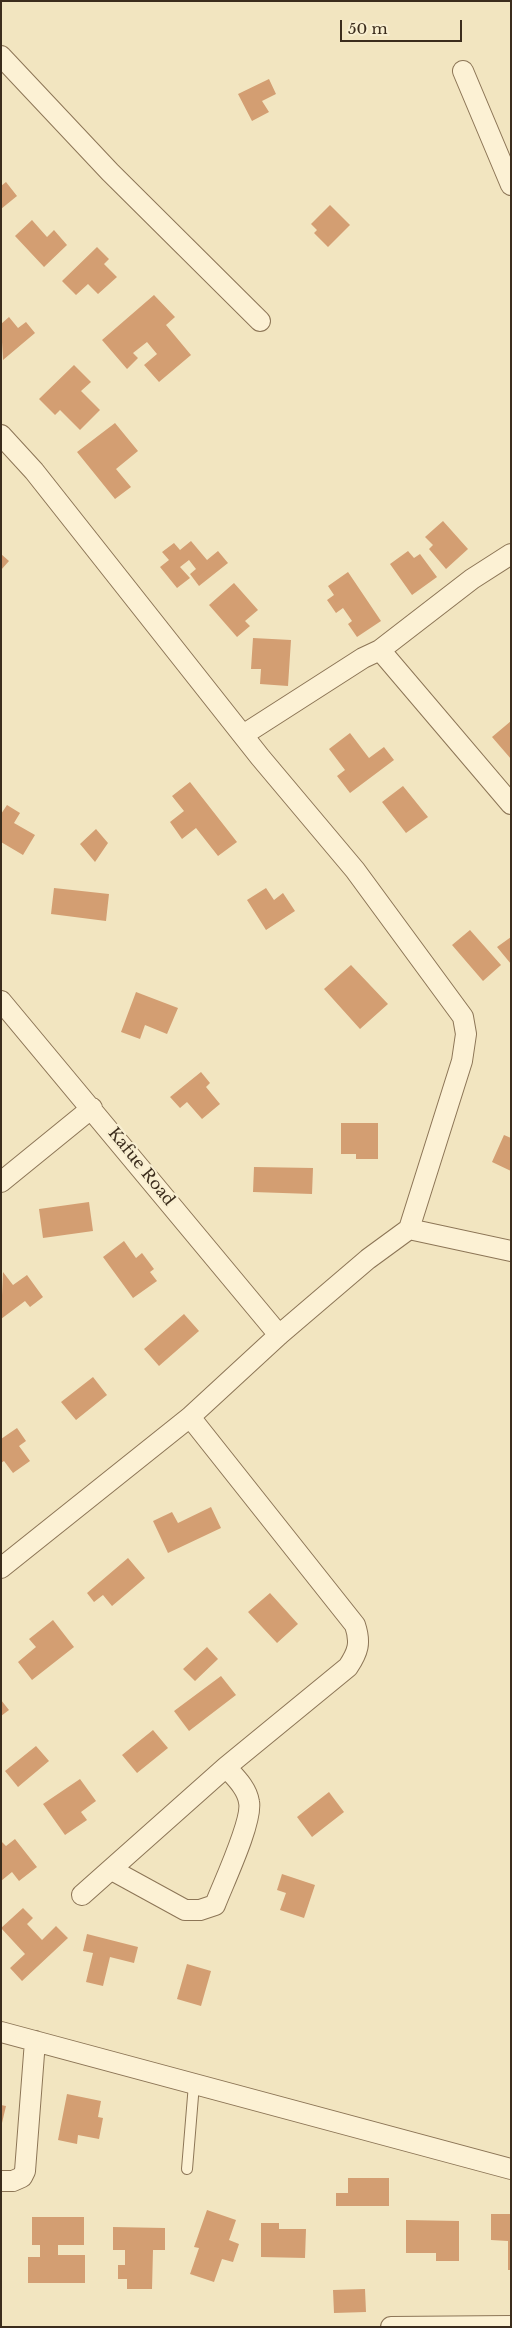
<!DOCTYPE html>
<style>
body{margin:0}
#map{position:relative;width:512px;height:2328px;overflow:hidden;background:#f2e5c0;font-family:"Libre Baskerville",serif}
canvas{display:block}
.frame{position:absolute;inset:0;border:2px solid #3b2c1c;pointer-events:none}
.scale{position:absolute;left:340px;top:20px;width:122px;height:22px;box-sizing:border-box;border:2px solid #3b2c1c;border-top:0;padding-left:6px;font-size:15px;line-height:18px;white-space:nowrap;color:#3b2c1c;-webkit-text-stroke:4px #f8eed0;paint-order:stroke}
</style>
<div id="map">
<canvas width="512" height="2328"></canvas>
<div class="frame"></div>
<div class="scale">50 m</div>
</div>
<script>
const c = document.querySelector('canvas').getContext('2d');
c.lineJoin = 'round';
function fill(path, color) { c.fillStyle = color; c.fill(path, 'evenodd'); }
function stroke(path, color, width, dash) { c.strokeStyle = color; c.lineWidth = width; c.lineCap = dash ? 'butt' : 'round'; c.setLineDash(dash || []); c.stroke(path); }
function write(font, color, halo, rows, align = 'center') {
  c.font = font + ' "Libre Baskerville",serif'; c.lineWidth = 4.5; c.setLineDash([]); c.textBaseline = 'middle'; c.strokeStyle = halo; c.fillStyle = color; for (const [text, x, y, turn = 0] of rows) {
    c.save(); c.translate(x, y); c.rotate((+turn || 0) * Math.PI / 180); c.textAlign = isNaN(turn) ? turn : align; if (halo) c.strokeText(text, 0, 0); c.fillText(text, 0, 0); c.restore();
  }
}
fill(new Path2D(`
 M269 79 276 94 262 101 269 112 252 121 238 94Z
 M6 182 17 196 1 209V186Z
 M330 205 350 225 328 247 314 233 317 230 311 224Z
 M32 220 47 237 54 230 67 245 44 267 15 236Z
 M97 247 109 259 104 264 117 277 98 294 88 284 76 295 62 281Z
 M154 295 175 317 166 325 191 355 159 382 144 365 157 354 147 342 133 353 138 358 127 369 102 340Z
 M9 317 18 328 26 322 35 333 3 360 1 324Z
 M74 365 91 382 81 391 100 410 80 430 60 410 55 415 39 399Z
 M115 423 138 451 116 469 131 487 115 499 77 452Z
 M443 521 468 549 446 569 429 549 433 545 425 537Z
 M191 541 207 560 218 551 228 563 199 586 190 574 196 569 189 560 180 567 190 578 177 588 160 567 169 560 162 552 174 543 180 550Z
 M408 551 414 558 420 554 437 577 412 595 390 564Z
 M1 554 9 561 1 570Z
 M348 572 381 621 357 637 348 624 352 621 343 608 336 613 327 600 334 595 328 586Z
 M234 583 258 610 245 621 250 626 237 637 209 605Z
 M253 638 291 640 288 686 260 684 261 669H251Z
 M511 721V759L492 737Z
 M350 733 369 758 384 747 394 760 350 793 337 776 345 770 329 749Z
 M190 782 237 842 218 856 196 828 182 839 170 822 184 811 172 796Z
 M403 786 428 817 406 833 382 802Z
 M7 805 20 813 14 823 35 835 23 855 1 842V814Z
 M96 829 108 843 95 862 80 844Z
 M54 888 109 894 106 921 51 914Z
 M266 888 274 900 283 893 295 911 266 930 247 900Z
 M470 930 501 965 483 981 452 945Z
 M511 937V964L497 947Z
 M351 965 388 1004 360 1029 324 989Z
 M136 992 178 1008 167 1034 145 1025 140 1039 121 1032Z
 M201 1072 210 1083 206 1087 220 1104 202 1119 187 1102 180 1108 170 1097Z
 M341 1123H378V1159H356V1154H341Z
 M504 1135 511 1138V1171L492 1162Z
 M254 1167 313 1168 312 1194 253 1192Z
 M89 1202 93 1231 43 1238 39 1209Z
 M124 1241 136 1258 142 1253 154 1269 150 1272 157 1281 133 1298 103 1257Z
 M3 1272 13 1285 27 1275 43 1297 30 1307 25 1301 1 1319Z
 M184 1314 199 1331 159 1366 144 1349Z
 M93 1377 107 1395 76 1420 61 1402Z
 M17 1428 26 1441 19 1446 30 1461 13 1473 4 1461 1 1463V1439Z
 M211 1507 221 1528 168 1553 153 1521 172 1512 178 1523Z
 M128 1558 145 1578 112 1606 103 1595 94 1602 87 1593Z
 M270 1593 298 1624 277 1643 248 1612Z
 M53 1620 74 1647 32 1680 18 1662 36 1647 29 1639Z
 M207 1647 218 1659 195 1681 183 1669Z
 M221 1676 236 1695 189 1731 174 1711Z
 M1 1700 9 1710 1 1716Z
 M153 1730 168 1748 137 1773 122 1755Z
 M36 1746 49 1761 18 1787 5 1771Z
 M80 1779 96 1801 81 1812 87 1820 65 1835 43 1804Z
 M329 1792 344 1812 312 1837 297 1817Z
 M15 1839 37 1867 19 1881 12 1872 1 1881V1841L6 1846Z
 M282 1874 315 1885 304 1918 280 1910 286 1893 277 1890Z
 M23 1908 33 1918 27 1924 42 1940 56 1926 68 1938 22 1981 10 1968 25 1954 1 1928Z
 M87 1934 138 1947 134 1963 110 1957 103 1986 86 1982 93 1953 83 1951Z
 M187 1964 211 1971 201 2006 177 1999Z
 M67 2094 101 2101 98 2117 103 2118 99 2139 78 2135 77 2144 58 2140Z
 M1 2105 6 2106 2 2123H1Z
 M348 2178H389V2206H336V2193H348Z
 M207 2210 236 2220 229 2240 239 2244 233 2262 222 2259 214 2282 190 2274 199 2248 194 2247Z
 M491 2214H511V2270H508V2241L491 2240Z
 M32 2217H84V2245H58V2255H85V2283H28V2257H40V2245H32Z
 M406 2220 459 2221V2261H436V2253H406Z
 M261 2223H279V2229H306L305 2258 261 2257Z
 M113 2227 165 2228V2250H153L152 2289H127V2279H118V2265H125V2250H113Z
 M365 2289 366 2312 334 2313 333 2290Z`), '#d39e72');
const service = new Path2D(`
 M187 2169 194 2084`);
const minor = new Path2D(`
 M1 56 110 172 260 321
 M463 71 511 185
 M1 435 34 471 260 757 355 870 463 1017 466 1034 462 1061 409 1229 368 1259 279 1335 190 1417 1 1568
 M380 650 472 579 511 554
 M243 735 363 658 380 650 511 804
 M1 1001 279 1335
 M1 1182 92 1108
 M409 1229 511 1251
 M112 1870 185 1910H200L215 1905C223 1884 253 1821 249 1802 247 1788 235 1777 226 1767
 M82 1895 226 1767 348 1667C358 1652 361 1643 355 1625L190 1417
 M1 2032 511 2169
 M1 2181H13L22 2177 25 2171 35 2041
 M391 2327 511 2326`);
stroke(service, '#8c7556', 12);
stroke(minor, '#8c7556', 22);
stroke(service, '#fcf1d4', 10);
stroke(minor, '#fcf1d4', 20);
write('16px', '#3b2c1c', '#f8eed0', [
 ["Kafue Road",141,1167,51]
]);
</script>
